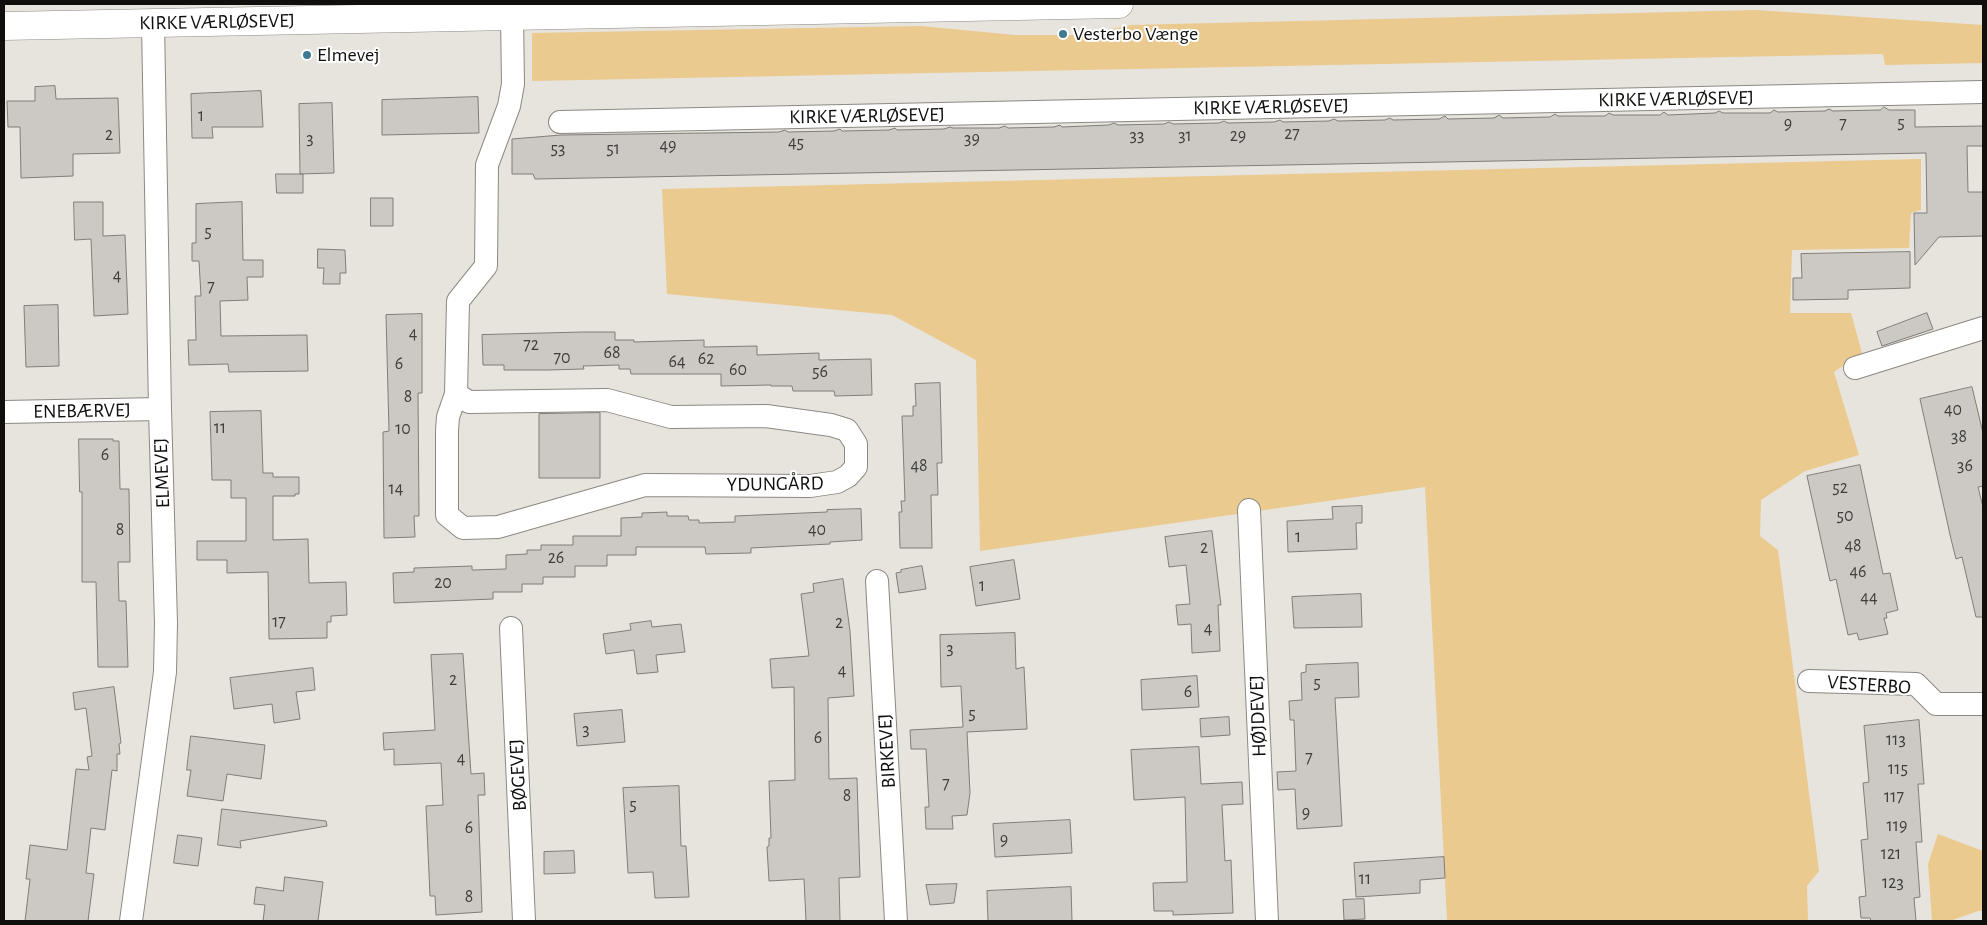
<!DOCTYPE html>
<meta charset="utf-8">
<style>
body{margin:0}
#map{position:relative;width:1987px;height:925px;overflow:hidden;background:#e7e4de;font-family:"Alegreya Sans",sans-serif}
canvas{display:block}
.frame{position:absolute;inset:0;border:5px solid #100f0d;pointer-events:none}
</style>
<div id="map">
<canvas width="1987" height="925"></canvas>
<div class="frame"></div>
</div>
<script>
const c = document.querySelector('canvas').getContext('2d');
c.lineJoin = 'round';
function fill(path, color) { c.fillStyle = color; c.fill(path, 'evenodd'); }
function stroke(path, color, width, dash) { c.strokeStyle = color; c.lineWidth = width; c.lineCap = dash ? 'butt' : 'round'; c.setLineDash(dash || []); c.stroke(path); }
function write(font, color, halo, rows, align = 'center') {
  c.font = font + ' "Alegreya Sans",sans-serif'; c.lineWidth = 4; c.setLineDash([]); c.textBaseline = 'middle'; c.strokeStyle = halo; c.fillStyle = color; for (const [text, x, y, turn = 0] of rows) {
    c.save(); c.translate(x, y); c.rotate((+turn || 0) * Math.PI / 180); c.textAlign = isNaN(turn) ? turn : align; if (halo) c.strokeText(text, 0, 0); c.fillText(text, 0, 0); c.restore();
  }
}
fill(new Path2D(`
 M1756 10 1983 25V63L1885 65 1883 54 532 81V33L921 26 1015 35H1085L1130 25Z
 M1921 159V210L1911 213 1909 248 1792 250 1790 313H1851L1862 353 1834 372 1859 455 1805 471 1761 500 1760 536 1778 550 1819 871 1807 886 1808 921H1447L1425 487 980 551 976 360 892 315 667 294 662 189Z
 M1938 834 1983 851V911H1978L1950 921H1932L1928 864Z`), '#eaca8e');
const building = new Path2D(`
 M55 86 56 99 118 98 120 153 73 154V176L21 178 20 127H8L7 101H35V87Z
 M261 91 263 127H212L213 138H192L191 94Z
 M478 97 479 133 382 135V100Z
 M332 103 334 173 300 174 299 104Z
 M1884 107 1889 110H1915V127L1983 126V146H1967L1968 192H1983V236L1939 237 1915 265 1914 213H1927L1926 153 535 179 533 174H512V139L561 135 779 132 785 130 788 132 834 131 840 129 842 131 889 130 895 128 897 130 944 129 950 127 953 128H999L1005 126 1008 128 1054 127 1060 125 1062 127 1109 125 1114 123 1118 125 1164 124 1169 122 1173 124 1219 123 1224 121 1228 123 1274 122 1280 120 1283 122 1329 121 1334 119 1338 121 1385 120 1390 118 1393 120 1439 119 1445 116 1448 119 1494 118 1499 115 1503 118 1550 117 1555 114 1558 116H1605L1609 113 1613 115H1660L1664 112 1668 115 1715 113 1719 111 1723 113H1770L1774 110 1778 112 1825 111 1829 109 1833 111 1880 110Z
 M276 174H303V193H277Z
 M371 198H393V226H371Z
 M74 202H103V236L125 235 128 314 94 316 91 239 75 240Z
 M242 202 243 260H263V277H247L248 300 220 301 221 336 307 335 308 371 229 372 228 364 189 365 188 340H196L195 296H201L199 261H192V243H196V204Z
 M318 249 345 250 346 273H340V284H323L324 268H318Z
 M1910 252V288L1848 290V299L1793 300V278H1802L1801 254Z
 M58 305 59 366 26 367 24 306Z
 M1927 313 1933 329 1882 346 1877 332Z
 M422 314V393H418L419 516H414L415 537 384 538 383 432 389 431 386 315Z
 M583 332H615V340H634V342L704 340V347L757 346V355L819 353V360L871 359 872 395 835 396 834 391H793L792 386H771V385L721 386V374H631L630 369H619V365L583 366 584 369 548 370H504V365H483L482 335Z
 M940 383 942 463H937L938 495H931L932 548H900L899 512H902L901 501H905L902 416H913V406H916L915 384Z
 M1972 387 1983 433V486L1978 487 1983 507V617H1976L1962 557 1956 559 1951 539 1920 399Z
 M261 411 263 473H273V477H299V494H295V496H273V540L308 539 309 583 346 582 347 615 331 616V622H327V638L269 639 268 572 227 573V560H197V541H246V498H231V480H212L210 412Z
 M600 413V478H539V414Z
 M79 439H113V441H119L120 489H129L130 562H118L119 601H126L128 667H98L96 582H82V492H80Z
 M1860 465 1883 574 1890 573 1898 610 1886 613 1887 618H1884L1888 634 1859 640 1857 633 1848 635 1836 579 1830 581 1807 476Z
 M1362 506V523H1356L1357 549 1288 552 1287 521 1333 519 1332 507Z
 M861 509 862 540 830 542V544L751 548V553L706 554 705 547H636V555H607V566H575V577H543V584H522V592H493V599L394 603 393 573 414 572V568L472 566V570L506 569V555L527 554V550H541V545H573V536H621V518L642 517V513L667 512V516H688L689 520H699V523L735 522V516L827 512V510Z
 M1212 531 1221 605H1218L1220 651 1192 653 1191 624 1178 625 1176 605 1190 604 1186 565 1169 567 1165 537Z
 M1014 560 1020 599 976 606 970 567Z
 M922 566 926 589 899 593 896 573 901 572V570Z
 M843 579 850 631 854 696 828 698 829 779 857 778 860 877 839 878 840 921H806L804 879 769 881 767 847 769 846V838H771L769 781 795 780 794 687 772 688 770 659 809 656 801 594 814 592 813 584Z
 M1361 594 1362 627 1294 628 1292 597Z
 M651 621 652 627 681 624 685 652 656 655 658 672 637 674 634 650 606 654 603 634 631 630 630 624Z
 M1015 633 1016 669 1024 667 1027 729 967 732 970 793 967 815 952 816 953 829H926L925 807H929L926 749H911L910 730 963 727 961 686 941 687 940 635Z
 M463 654 471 774 484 773 485 795H478L482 912 436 915 435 896H430L426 806 443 805 441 763 394 765V749L384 750 383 733 435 730 431 655Z
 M1358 663 1359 697 1335 698 1342 826 1297 829 1295 789 1278 790 1277 772 1296 771 1294 720H1290L1289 701 1302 700 1301 673 1306 672V665Z
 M313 668 315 690 296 692 300 719 274 723 272 704 234 709 230 678Z
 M1197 676 1199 707 1142 710 1141 680Z
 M114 687 121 743 119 744 120 754H117V771L112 770 105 830 91 828 86 873 94 874 88 921H25L30 879H26L30 845 67 850 76 769 89 770 87 757 92 756 86 708 75 710 73 693Z
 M622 710 625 742 577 746 574 714Z
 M1229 717 1230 735 1201 737 1200 719Z
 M1919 720 1924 784H1918L1922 842H1916L1920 897 1914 898 1916 921H1871L1870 918H1861L1859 897 1866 896 1861 840 1868 839 1863 783 1869 782 1864 726Z
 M191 736 265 745 261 779 227 774 223 801 187 796 191 770H187Z
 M1199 747 1201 784 1242 782 1243 804 1222 805 1225 861 1231 860 1233 913 1173 915V911H1154L1153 883 1187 882 1185 797 1134 800 1131 750Z
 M679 786 681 846H686L689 897 655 898 653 872 628 873 623 788Z
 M222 809 326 821 327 826 240 841 241 848 218 845Z
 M1070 820 1072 853 995 857 993 824Z
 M178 835 202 838 198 866 174 863Z
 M574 851 575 873 544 874V852Z
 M1444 857 1445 878 1420 880V893L1356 897 1354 863Z
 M285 877 323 882 318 921H263L265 905 254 904 256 887 283 891Z
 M957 884 954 903 930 905 926 885Z
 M1071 887 1072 921H988L987 891Z
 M1364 899 1365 919 1344 920 1343 900Z`);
fill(building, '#ccc9c4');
stroke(building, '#807d78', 1);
const minor = new Path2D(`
 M560 122 1983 92
 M1855 368 1983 328
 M456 394 469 402 607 400 671 417 766 416 831 425 847 430 856 444V467L848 476 837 482 810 486 645 485 498 527 463 528 447 515V430L448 417 456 394 458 301 486 266 487 165 509 106 513 84 512 16
 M4 412 160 409
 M1249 510 1267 921
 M877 581 896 921
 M511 628 524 921
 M1809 681 1916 684 1936 704H1983
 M131 921 165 672 166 623 160 409 153 23`);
const tertiary = new Path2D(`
 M4 26 1119 4`);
stroke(minor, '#8c8983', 24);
stroke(tertiary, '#8c8983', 29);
stroke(minor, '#fff', 22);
stroke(tertiary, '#fff', 28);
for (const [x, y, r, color] of [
 [1063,34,5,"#3f7992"],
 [307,55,5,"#3f7992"]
]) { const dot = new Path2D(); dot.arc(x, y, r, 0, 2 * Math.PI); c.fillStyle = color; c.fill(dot); stroke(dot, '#fff', 2); }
write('18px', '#3f3e3b', null, [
 ["1",201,116],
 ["5",1901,123],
 ["9",1788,124],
 ["7",1843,124],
 ["27",1292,134],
 ["2",109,135],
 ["33",1137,136],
 ["31",1185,136],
 ["29",1238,136],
 ["3",310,139],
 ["39",972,139],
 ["45",796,143],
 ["49",668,146],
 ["53",558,149],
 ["51",613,149],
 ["5",208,232],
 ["4",117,276],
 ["7",211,287],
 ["4",413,334],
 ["72",531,345],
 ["68",612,353],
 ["70",562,358],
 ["62",706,359],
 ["64",677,362],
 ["6",399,364],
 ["60",738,370],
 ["56",820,372],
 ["8",408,397],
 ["40",1953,410],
 ["11",220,428],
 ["10",403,429],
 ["38",1959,437],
 ["6",105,455],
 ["48",919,466],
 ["36",1965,466],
 ["52",1840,488],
 ["14",396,489],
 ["50",1845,516],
 ["8",120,530],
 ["40",817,530],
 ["1",1298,537],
 ["48",1853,546],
 ["2",1204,548],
 ["26",556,558],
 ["46",1858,572],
 ["20",443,583],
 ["1",982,586],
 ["44",1869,598],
 ["17",279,622],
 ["2",839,623],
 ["4",1208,629],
 ["3",950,649],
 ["4",842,671],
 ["2",453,680],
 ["5",1317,683],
 ["6",1188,692],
 ["5",972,714],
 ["3",586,730],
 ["6",818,738],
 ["113",1896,740],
 ["7",1309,758],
 ["4",461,759],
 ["115",1898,769],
 ["7",946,784],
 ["8",847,796],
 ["117",1894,797],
 ["5",633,805],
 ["9",1306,813],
 ["119",1897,826],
 ["6",469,828],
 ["9",1004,840],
 ["121",1891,854],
 ["11",1365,879],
 ["123",1893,883],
 ["8",469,897]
]);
write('20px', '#100f0d', '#fff', [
 ["KIRKE VÆRLØSEVEJ",217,22,-1],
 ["KIRKE VÆRLØSEVEJ",1676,99,-1],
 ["KIRKE VÆRLØSEVEJ",1271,107,-1],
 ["KIRKE VÆRLØSEVEJ",867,116,-1],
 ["ENEBÆRVEJ",82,411,-1],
 ["ELMEVEJ",162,473,-92],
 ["YDUNGÅRD",775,484,-1],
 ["VESTERBO",1869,685,4],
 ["HØJDEVEJ",1258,716,-92],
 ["BIRKEVEJ",887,751,-93],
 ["BØGEVEJ",518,775,-93]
]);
write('20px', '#100f0d', '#fff', [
 ["Vesterbo Vænge",1073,34],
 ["Elmevej",317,55]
], 'left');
</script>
